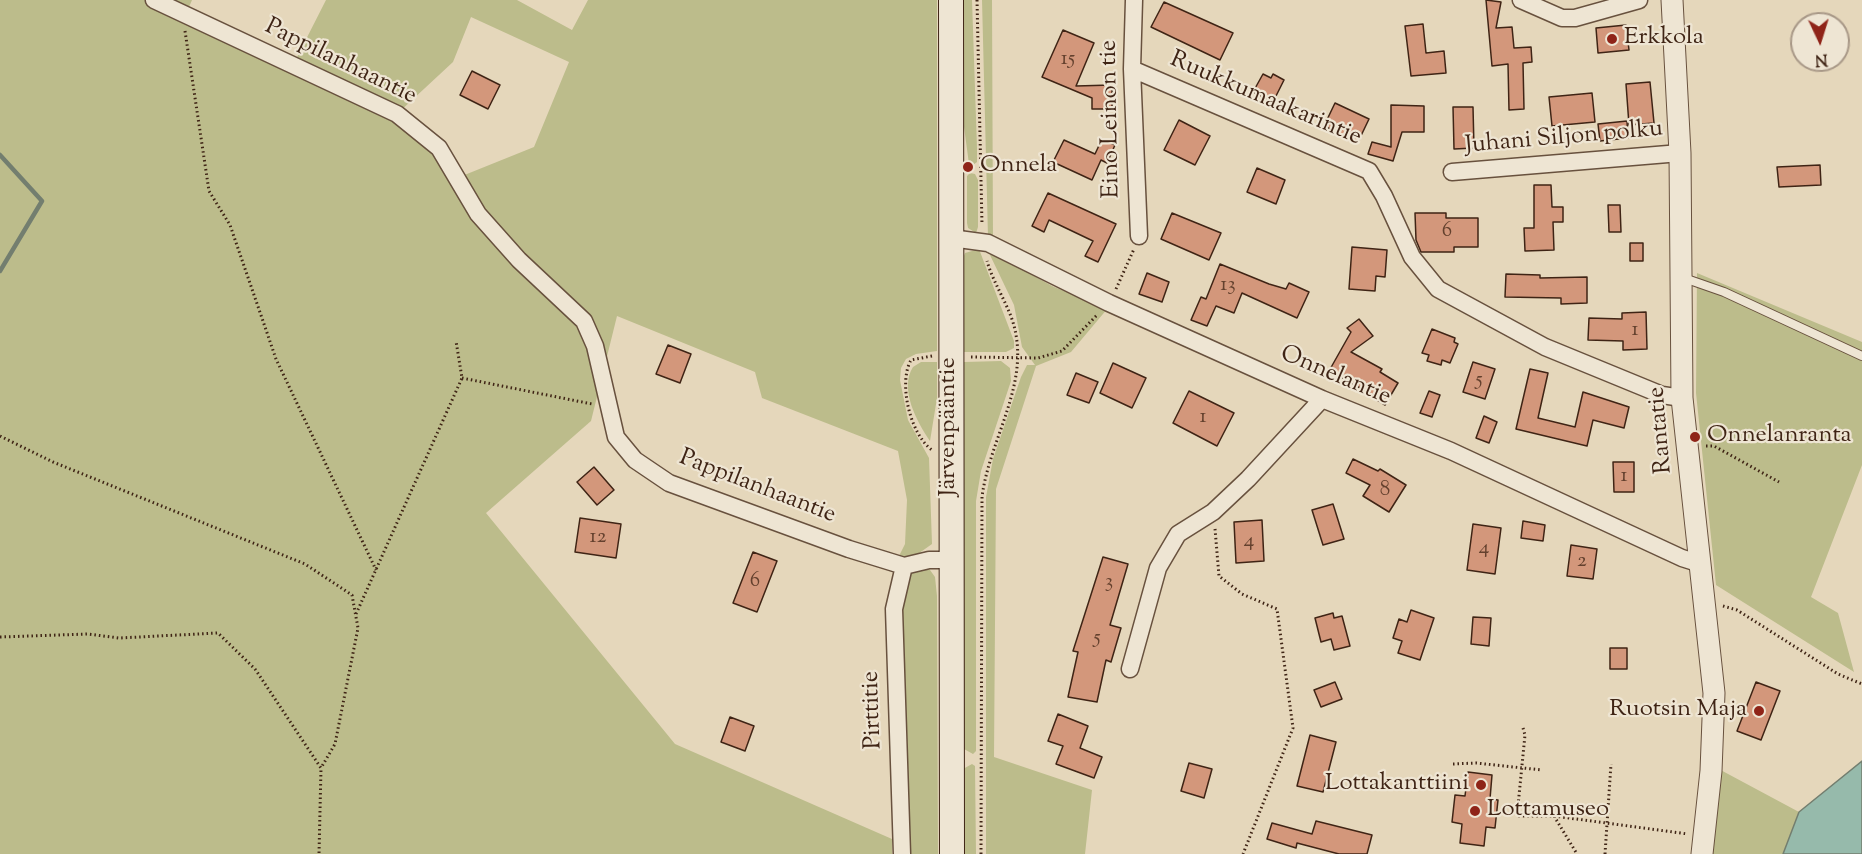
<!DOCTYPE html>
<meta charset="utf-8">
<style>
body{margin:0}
#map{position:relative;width:1862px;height:854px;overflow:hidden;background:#e5d7bb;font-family:"Sorts Mill Goudy",serif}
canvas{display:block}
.north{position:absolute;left:1790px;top:12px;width:60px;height:60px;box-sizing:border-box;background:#eee5d3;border:2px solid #a89887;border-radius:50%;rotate:176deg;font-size:16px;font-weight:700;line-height:24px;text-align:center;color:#3f2415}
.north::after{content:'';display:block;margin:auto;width:21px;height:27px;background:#8f2418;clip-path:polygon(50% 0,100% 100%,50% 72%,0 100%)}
</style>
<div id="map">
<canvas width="1862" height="854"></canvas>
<div class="north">N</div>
</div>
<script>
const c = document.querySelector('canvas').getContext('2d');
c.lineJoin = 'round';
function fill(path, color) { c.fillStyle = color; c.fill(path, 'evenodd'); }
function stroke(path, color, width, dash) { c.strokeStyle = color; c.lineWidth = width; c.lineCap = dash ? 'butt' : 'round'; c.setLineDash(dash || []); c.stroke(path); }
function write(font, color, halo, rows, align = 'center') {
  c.font = font + ' "Sorts Mill Goudy",serif'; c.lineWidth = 4.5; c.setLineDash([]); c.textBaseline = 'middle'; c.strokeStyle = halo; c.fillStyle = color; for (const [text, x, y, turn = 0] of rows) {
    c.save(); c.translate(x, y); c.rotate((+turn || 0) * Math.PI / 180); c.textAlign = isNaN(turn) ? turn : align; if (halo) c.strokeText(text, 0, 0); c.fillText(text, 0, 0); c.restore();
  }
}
fill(new Path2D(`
 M0 0H192L186 14 293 65 326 0H517L572 30 588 0H937V351L916 354 906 359 901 368 900 380 908 420 929 458 932 544 915 556 898 558 905 544 907 500 898 451 762 398 755 372 617 316 591 421 486 513 675 744 892 839V854H0ZM471 17 569 62 534 147 457 178 397 114 453 62Z
 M962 0H972L977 148V162L973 165 969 164 962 112Z
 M982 0H992L993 241 988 237Z
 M970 173 975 174 978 180V227L976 233 968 228 967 223V176Z
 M979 249 1014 341V348L1006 352H963L962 261 965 253Z
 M992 253 1054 287 1108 308 1071 352 1036 366 996 489 994 757 1092 790 1085 854H986V497L993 459 1021 377 1027 365H1035L1022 347 1014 305 990 255Z
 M1697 273 1862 342V465L1811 597 1838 613 1854 672 1716 585 1696 393Z
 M1001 361 1010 368 1011 381 981 471 976 501V751L973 754 964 749V362Z
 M921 362H937V398L930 441C917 422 899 389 913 367Z
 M920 568 930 570 935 577 937 596 938 854H908L902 595 908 573Z
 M972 764 975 766 976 854H964L963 769Z
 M1715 767 1799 812 1783 854H1702Z`), '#bcbc8b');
const water = new Path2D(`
 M1862 761V854H1783L1799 812Z`);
fill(water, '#96baab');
stroke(water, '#737e6f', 1.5);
stroke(new Path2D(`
 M0 155 42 201 0 271`), '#737e6f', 4.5);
const building = new Path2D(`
 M1486 0 1501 2 1496 28 1512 27 1514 48 1531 47 1532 62 1523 63 1524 109 1509 110 1508 64 1492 66Z
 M1164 2 1233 33 1220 60 1151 27Z
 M1423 24 1426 53 1444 51 1446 73 1411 76 1405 26Z
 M1626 25 1629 50 1598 53 1596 28Z
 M1063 30 1094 43 1076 86 1112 85V109H1092V98L1042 77Z
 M472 71 500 85 488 109 460 95Z
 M1263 74 1271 78 1273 74 1284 80 1273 102 1253 92Z
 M1650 82 1654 123 1629 125 1626 84Z
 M1592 93 1595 122 1552 126 1549 97Z
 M1335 103 1369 119 1358 142 1324 126Z
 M1391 105 1424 106V132H1402L1393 161 1368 154 1372 142 1391 147Z
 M1453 107H1473L1474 148 1454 149Z
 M1179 120 1210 136 1195 165 1164 150Z
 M1627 121 1628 138 1600 141 1598 124Z
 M1102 139 1115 145 1107 163 1101 160 1092 180 1053 162 1064 140 1095 154Z
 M1820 165 1821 185 1779 187 1777 167Z
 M1257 168 1285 180 1276 204 1247 192Z
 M1534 185H1551L1552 207H1563V222H1553L1554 250 1525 251 1524 228H1534Z
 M1048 193 1116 224 1098 262 1085 256 1093 241 1049 220 1044 232 1032 226Z
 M1608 205H1620L1621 232H1609Z
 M1172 213 1221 233 1209 260 1161 239Z
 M1415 213H1446V218H1478V247H1454V252H1421L1416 240Z
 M1630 243H1643V261H1630Z
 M1352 247 1387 250 1385 277 1376 276 1375 291 1349 289Z
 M1220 264 1269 284 1286 289 1289 283 1309 292 1297 318 1242 293 1234 313 1216 306 1207 326 1191 320 1201 297 1206 299Z
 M1147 273 1169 282 1162 302 1139 294Z
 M1506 274 1540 275V278L1587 277V303L1561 304V298L1505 297Z
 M1646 312 1647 349 1623 350V341L1588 340 1589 318 1622 319V313Z
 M1359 319 1373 336 1351 352 1382 369 1380 372 1398 383 1385 405 1374 398 1375 396 1329 371 1351 332 1347 328Z
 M1432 329 1455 338 1454 342 1458 344 1450 363 1442 360 1441 365 1427 361 1429 355 1422 353Z
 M668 345 691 354 680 383 656 374Z
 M1473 362 1495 369 1485 399 1463 392Z
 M1113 363 1146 378 1132 408 1100 393Z
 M1530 369 1548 373 1538 418 1575 427 1583 392 1629 407 1624 428 1593 420 1587 446 1516 429Z
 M1076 373 1098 382 1089 403 1067 395Z
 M1189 391 1234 413 1217 446 1173 423Z
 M1429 391 1440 395 1432 417 1420 413Z
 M1484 416 1497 422 1489 443 1476 438Z
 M1353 459 1378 471 1380 469 1406 485 1389 512 1363 496 1370 485 1346 473Z
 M1613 462H1634V492H1614Z
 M594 467 614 490 597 505 577 482Z
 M1333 504 1344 539 1323 545 1312 510Z
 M580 518 621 524 616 558 575 552Z
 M1262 520 1264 561 1236 563 1234 522Z
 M1523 521 1545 525 1543 541 1521 538Z
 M1473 524 1501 528 1495 574 1467 570Z
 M1571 545 1597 549 1593 579 1567 576Z
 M753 552 777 561 757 612 733 603Z
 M1103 557 1128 564 1110 625 1121 628 1111 662 1106 660 1097 702 1068 697 1078 652 1073 651Z
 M1411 610 1434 618 1420 660 1398 653 1402 641 1393 638 1399 619 1407 622Z
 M1333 613 1334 618 1342 616 1350 646 1334 650 1331 639 1321 642 1315 618Z
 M1473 617 1491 618 1489 646 1471 644Z
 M1610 648H1627V669H1610Z
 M1335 682 1342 699 1321 707 1314 690Z
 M1756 682 1780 691 1761 740 1737 731Z
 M1058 714 1088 726 1080 748 1102 757 1094 778 1056 764 1063 746 1048 741Z
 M730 717 754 726 745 751 721 742Z
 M1310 735 1336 742 1323 792 1297 786Z
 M1189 763 1212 769 1204 798 1181 791Z
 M1468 772 1492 775 1490 799 1498 800 1495 828 1486 827 1484 846 1460 843 1462 824 1452 822 1455 795 1465 796Z
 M1316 821 1372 835 1367 854H1339L1297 843 1296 848 1267 839 1272 823 1312 834Z`);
fill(building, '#d3977b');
stroke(building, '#3f2415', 1.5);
const service = new Path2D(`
 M1681 277 1724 292 1862 356`);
const minor = new Path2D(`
 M154 0 397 114 439 148 478 214 519 260 584 321 595 346 616 437 635 460 669 483 849 549 904 566 929 560H950
 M1134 0 1132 69 1139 236
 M1521 0 1562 18H1575L1639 0
 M1132 69 1369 171 1384 196 1412 257 1438 289 1545 347 1662 395 1682 398
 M1452 172 1680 153
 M951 238 988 243 1109 303 1322 399 1451 451 1682 558 1701 564
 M1130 669 1158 568 1178 534 1213 512 1248 479 1322 399
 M902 854 894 609 904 566`);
const tertiary = new Path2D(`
 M1672 0 1680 153 1682 398 1714 693 1711 771 1702 854`);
const secondary = new Path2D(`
 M951 0 952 854`);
stroke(service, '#68513e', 10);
stroke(minor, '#68513e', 19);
stroke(tertiary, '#68513e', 23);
stroke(secondary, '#3f2415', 26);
stroke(new Path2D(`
 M977 0 982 225
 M185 31 209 191 230 225 276 359 376 570
 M1116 289 1134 249
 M932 356 911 360C898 383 910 434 932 450
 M971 357 1038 358 1062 351 1098 314
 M462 378 592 404
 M0 436 53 462 305 564 352 595 358 628 335 744 321 768
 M1706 446H1714L1779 482
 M1215 529 1219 576 1242 594 1277 609 1293 728 1243 854
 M1723 606 1737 610 1838 674 1862 684
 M356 614 462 378 456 341
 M0 637 88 634 119 638 218 633 255 669 321 768 319 854
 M1523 728 1525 735 1517 816H1554L1688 834
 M1453 764 1476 763 1542 770
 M1554 816 1577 854
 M981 854 982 497C989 442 1026 390 1016 335 1012 309 994 286 987 261
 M1605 854 1611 764`), '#3f2415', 3, [1.5, 3]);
stroke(service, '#eee5d3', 8);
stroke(minor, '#eee5d3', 16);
stroke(tertiary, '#eee5d3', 21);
stroke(secondary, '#eee5d3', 24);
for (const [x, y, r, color] of [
 [1612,39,6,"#8f2418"],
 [968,167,6,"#8f2418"],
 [1695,437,6,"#8f2418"],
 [1759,711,6,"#8f2418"],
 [1481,785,6,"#8f2418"],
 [1475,811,6,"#8f2418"]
]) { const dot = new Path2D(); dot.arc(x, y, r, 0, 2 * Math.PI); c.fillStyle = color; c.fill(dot); stroke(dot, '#eee5d3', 2); }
write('21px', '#64412e', null, [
 ["15",1068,60],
 ["6",1447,232],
 ["13",1228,286],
 ["1",1635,331],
 ["5",1479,381],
 ["1",1203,418],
 ["1",1624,477],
 ["8",1385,491],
 ["12",598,538],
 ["4",1249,542],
 ["4",1484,549],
 ["2",1582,562],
 ["6",755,582],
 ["3",1109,583],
 ["5",1097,639]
]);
write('24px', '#3f2415', '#eee5d3', [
 ["Erkkola",1624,39],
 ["Onnela",980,167],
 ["Onnelanranta",1707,437],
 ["Ruotsin Maja",1747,711,"right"],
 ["Lottakanttiini",1469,785,"right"],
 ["Lottamuseo",1487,811]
], 'left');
write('24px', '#3f2415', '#eee5d3', [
 ["Pappilanhaantie",340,63,26],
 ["Ruukkumaakarintie",1265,100,23],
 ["Eino Leinon tie",1112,119,-91],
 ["Juhani Siljon polku",1564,139,-5],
 ["Onnelantie",1335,377,23],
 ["Järvenpääntie",950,427,-90],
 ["Rantatie",1662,430,-95],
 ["Pappilanhaantie",757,488,21],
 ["Pirttitie",874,710,-92]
]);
</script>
